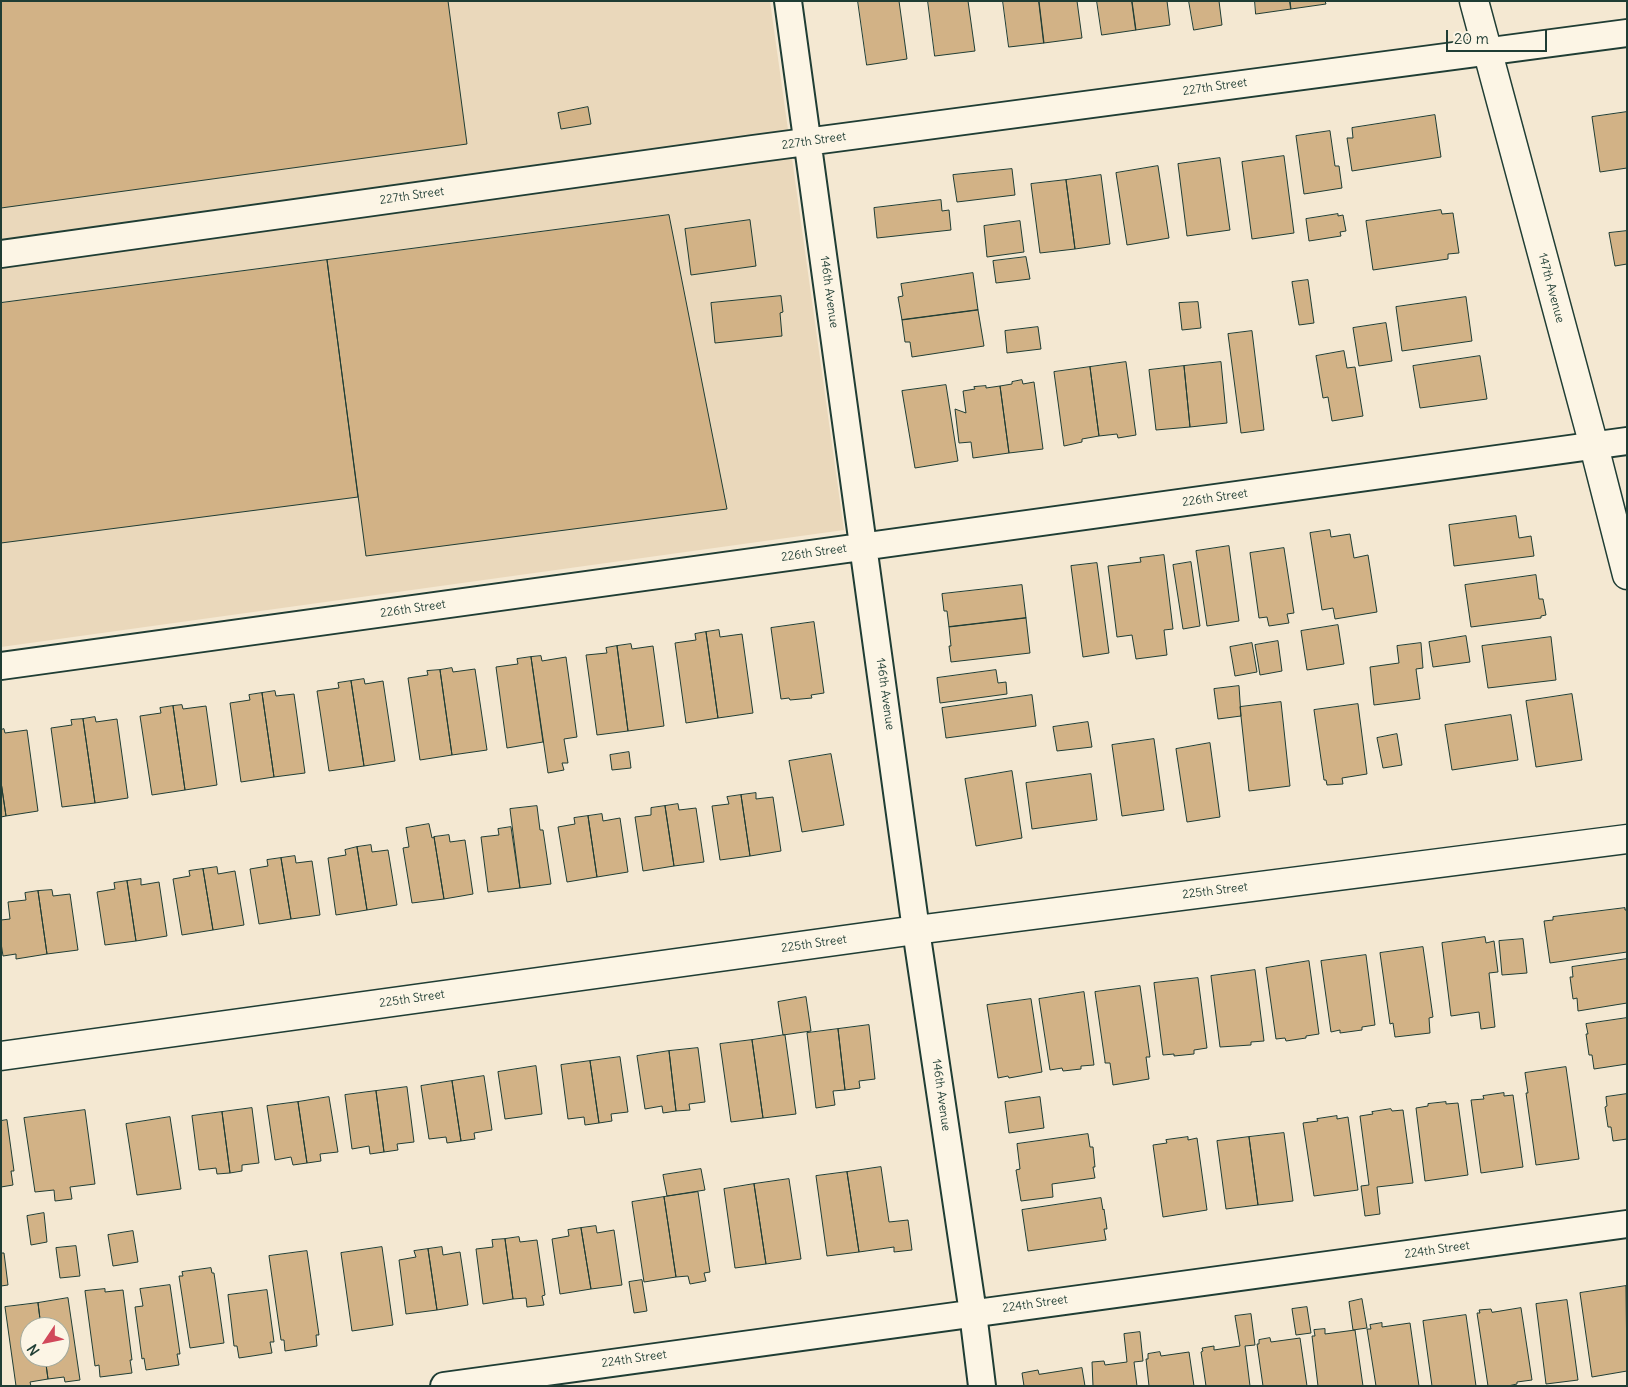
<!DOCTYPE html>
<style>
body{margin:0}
#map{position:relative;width:1628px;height:1387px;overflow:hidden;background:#f4e8d2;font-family:Delius,sans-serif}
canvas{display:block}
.frame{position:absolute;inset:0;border:2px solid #1f3d34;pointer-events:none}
.north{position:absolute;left:20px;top:1317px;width:50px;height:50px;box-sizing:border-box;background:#fcf5e5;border:1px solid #a4ab9e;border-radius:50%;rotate:236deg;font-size:14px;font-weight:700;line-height:20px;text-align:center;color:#1f3d34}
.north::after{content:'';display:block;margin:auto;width:18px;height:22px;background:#d1495b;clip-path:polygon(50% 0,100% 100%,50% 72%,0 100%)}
.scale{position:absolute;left:1446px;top:30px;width:101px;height:22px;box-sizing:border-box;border:2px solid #1f3d34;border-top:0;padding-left:6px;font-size:15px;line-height:18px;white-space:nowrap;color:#1f3d34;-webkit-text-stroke:4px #fcf5e5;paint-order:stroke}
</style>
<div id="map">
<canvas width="1628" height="1387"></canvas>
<div class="frame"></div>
<div class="north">N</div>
<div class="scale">20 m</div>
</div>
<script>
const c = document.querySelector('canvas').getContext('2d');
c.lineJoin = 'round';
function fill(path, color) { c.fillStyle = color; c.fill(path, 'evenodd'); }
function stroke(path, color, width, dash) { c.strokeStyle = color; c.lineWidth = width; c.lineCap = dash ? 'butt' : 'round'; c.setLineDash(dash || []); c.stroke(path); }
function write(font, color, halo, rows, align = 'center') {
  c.font = font + ' Delius,sans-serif'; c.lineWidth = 4.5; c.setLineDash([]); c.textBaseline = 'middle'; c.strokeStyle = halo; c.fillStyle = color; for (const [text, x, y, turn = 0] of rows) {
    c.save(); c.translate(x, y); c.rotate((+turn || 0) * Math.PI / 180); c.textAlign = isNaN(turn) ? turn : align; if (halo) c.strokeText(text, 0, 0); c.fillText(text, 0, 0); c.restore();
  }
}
fill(new Path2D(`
 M1 1H770L844 530 1 647Z`), '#ead8bb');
const building = new Path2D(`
 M1 1H448L467 144 1 208Z
 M858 1H899L907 59 867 65Z
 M928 1H968L975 51 935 56Z
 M1003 1H1039L1044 43 1009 47Z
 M1039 1H1077L1082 38 1044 43Z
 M1097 1H1132L1136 30 1102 35Z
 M1132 1H1167L1170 25 1136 30Z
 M1189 1H1219L1222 25 1194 30Z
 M1255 1H1290L1291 9 1256 14Z
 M1290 1H1325L1326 4 1291 9Z
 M588 107 591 124 561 129 558 113Z
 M1627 112V168L1600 172 1592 117Z
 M1435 115 1441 157 1352 171 1347 138H1353L1352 128Z
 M1330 131 1335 166H1339L1342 188 1304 194 1296 136Z
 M1284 156 1294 233 1252 239 1242 162Z
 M1220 158 1230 230 1187 236 1178 164Z
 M1158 166 1169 238 1127 245 1116 173Z
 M1012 169 1015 195 957 202 953 175Z
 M1101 175 1110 244 1075 249 1066 180Z
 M1066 180 1075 249 1040 253 1031 184Z
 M941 200 942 211 949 210 951 230 877 238 874 208Z
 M1441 210 1442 214 1453 213 1459 253 1448 254V259L1373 270 1366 221Z
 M1338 214V216L1343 215 1346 231 1340 232 1341 236 1309 241 1306 219Z
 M669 215 727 509 366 556 327 260Z
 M750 220 756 266 691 275 685 229Z
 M1020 221 1024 252 987 257 984 226Z
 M1627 231V264L1615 266 1609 233Z
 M1026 257 1030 279 996 283 993 261Z
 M327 260 358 497 1 543V303Z
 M973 273 978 310 902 320 898 297 903 296 901 284Z
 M1308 280 1314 323 1299 325 1292 282Z
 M781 296 783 312 780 313 782 336 715 343 711 303Z
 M1466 297 1472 341 1402 351 1396 307Z
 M1198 302 1201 328 1182 330 1179 303Z
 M978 310 984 346 912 357 910 342H905L902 320Z
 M1386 323 1392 361 1359 366 1353 328Z
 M1038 327 1041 349 1007 353 1005 331Z
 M1252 331 1264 430 1241 433 1228 334Z
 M1344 351 1347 368 1355 367 1363 416 1332 421 1328 397 1323 398 1316 356Z
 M1480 356 1487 399 1420 408 1413 366Z
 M1126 362 1136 435 1118 438 1117 434 1099 436 1090 367Z
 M1221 362 1227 423 1190 427 1184 366Z
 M1184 366 1190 427 1156 430 1149 370Z
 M1090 367 1099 436 1082 439V442L1064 446 1054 372Z
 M1022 380 1023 384 1034 382 1043 449 1009 453 1000 386 1012 384V382Z
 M946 385 958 461 915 468 902 391Z
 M986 386V388L1000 386 1009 453 973 458 971 442 959 443 955 409 966 413 963 391 975 389 974 387Z
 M1516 516 1519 538 1531 536 1534 556 1454 566 1449 525Z
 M1330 530 1331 537 1350 534 1354 558 1368 555 1377 612 1335 619 1333 608 1322 610 1310 533Z
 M1229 546 1239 621 1207 626 1196 551Z
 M1284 548 1294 613 1287 614 1289 623 1269 626 1267 617 1259 618 1250 553Z
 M1164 555 1173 629 1164 630 1167 655 1136 659 1132 635 1117 637 1108 566 1141 562 1140 558Z
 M1191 562 1200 626 1183 629 1173 565Z
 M1097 563 1109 653 1083 657 1071 566Z
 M1536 575 1539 599H1543L1546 615 1541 616V618L1471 627 1465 585Z
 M1022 585 1026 618 949 627 947 611H944L942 594Z
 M1026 618 1030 653 951 662 949 646H951L949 627Z
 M814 622 824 693 811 695 812 698 790 700 789 698 781 699 771 628Z
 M1338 625 1344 664 1307 670 1301 631Z
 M719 630 720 637 742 634 753 713 718 718 706 632Z
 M706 632 718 718 686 723 675 643 696 640 695 634Z
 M1466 636 1470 662 1433 667 1429 642Z
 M1551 637 1556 680 1488 688 1482 646Z
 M1278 641 1282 671 1260 675 1255 645Z
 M1252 643 1257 672 1235 676 1230 647Z
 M1421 643 1423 668 1416 669 1420 699 1374 705 1370 667 1399 663 1397 646Z
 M631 644 632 649 653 646 664 726 628 731 617 646Z
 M617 646 628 731 597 735 586 655 607 653 606 648Z
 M541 656 542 661 566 657 577 737 564 739 568 763H562L564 770 548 773 531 657Z
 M531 657 543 742 507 748 496 667 518 664 517 659Z
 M452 668 453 672 475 669 487 750 452 755 440 670Z
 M440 670 452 755 420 760 408 678 428 675 427 671Z
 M996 670 998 683 1006 682 1007 694 940 703 937 678Z
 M364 679 365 684 383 681 395 761 364 766 351 681Z
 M351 681 364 766 329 771 317 691 339 688 338 683Z
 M1239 686 1241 716 1218 719 1214 689Z
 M275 691 276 696 294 694 305 773 274 777 262 693Z
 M262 693 274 777 241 782 230 703 250 700 249 695Z
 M1572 694 1582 760 1536 767 1526 701Z
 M1032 695 1036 726 946 738 942 708Z
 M1281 702 1290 786 1249 791 1240 707Z
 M1358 704 1367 774 1342 778 1343 784 1327 785 1326 780H1324L1314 710Z
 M182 705 183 709 206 706 217 785 185 790 173 706Z
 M173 706 185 790 152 795 140 716 161 713 160 708Z
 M1511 715 1518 760 1452 770 1445 725Z
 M95 717 96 722 117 719 128 798 95 803 83 719Z
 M83 719 95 803 62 807 51 728 72 725 71 720Z
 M1088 722 1092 747 1057 751 1053 727Z
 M4 729 5 733 27 730 38 811 6 816 1 782V730Z
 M1397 734 1402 765 1383 768 1377 738Z
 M1154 739 1164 810 1122 816 1112 745Z
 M1210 743 1220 817 1187 822 1176 749Z
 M629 752 631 768 612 770 610 755Z
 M831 754 844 825 802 832 789 761Z
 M1012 771 1022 838 976 846 965 779Z
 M1091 774 1097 820 1032 829 1026 783Z
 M1 782 6 816 1 817Z
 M756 793V799L773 797 781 851 750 856 741 795Z
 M741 795 750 856 720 860 712 806 729 804 727 797Z
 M678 804 679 810 696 808 704 862 674 866 665 806Z
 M537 806 540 830H543L551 884 520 888 510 809Z
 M665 806 674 866 643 871 635 817 651 815V808Z
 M602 814 603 821 620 818 628 872 597 877 588 816Z
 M588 816 597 877 567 882 558 827 575 824 574 818Z
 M429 824 432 838 434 837 444 899 412 903 403 848 409 847 406 828Z
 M511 827 520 888 488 892 481 837 499 835 498 829Z
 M449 835 450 842 465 840 473 894 444 899 434 837Z
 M371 845 372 852 388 850 397 905 367 910 357 847Z
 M357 847 367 910 336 915 328 858 346 855 345 850Z
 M295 856 296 863 312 861 320 915 291 919 281 858Z
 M281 858 291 919 259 924 250 869 268 866 267 860Z
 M217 867 218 874 235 871 244 925 213 930 203 869Z
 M203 869 213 930 182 935 173 879 190 876 189 871Z
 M141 879V885L159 882 167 936 136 941 127 881Z
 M127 881 136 941 105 945 97 892 115 889 114 883Z
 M52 890 53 896 70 894 78 950 47 954 38 891Z
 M38 891 47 954 16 959V954L3 956 1 943V920L10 919 8 902 26 900 25 893Z
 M1625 908V910H1627V952L1550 963 1544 921 1553 920V917Z
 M1485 937 1486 943 1494 941 1498 972 1489 973 1495 1027 1481 1029 1479 1012 1451 1016 1442 943Z
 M1523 939 1527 973 1502 975 1499 941Z
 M1423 947 1433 1017 1429 1018 1430 1033 1395 1037 1393 1023 1390 1024 1380 953Z
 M1366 955 1375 1025 1362 1027V1030L1340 1033V1030L1331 1032 1321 961Z
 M1627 959V1003L1578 1011 1577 998 1573 999 1570 977H1573L1572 967Z
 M1309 961 1319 1034 1306 1036V1038L1286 1041 1285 1038 1276 1039 1266 968Z
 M1255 970 1264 1041 1251 1042V1045L1220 1047 1211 976Z
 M1198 978 1207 1048 1194 1050V1054L1174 1056V1054L1163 1055 1154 983Z
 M1140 986 1150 1057H1146L1149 1079 1113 1085 1110 1063H1105V1061L1095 992Z
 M1084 992 1094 1065 1081 1066V1069L1063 1071 1062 1068 1050 1070 1039 999Z
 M806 997 811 1031 783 1035 778 1002Z
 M1031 999 1042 1072 1009 1078 1008 1076 998 1078 987 1005Z
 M1627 1018V1064L1594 1069 1592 1055H1589L1586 1034H1588L1586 1024Z
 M869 1025 875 1079 859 1081 860 1088 845 1090 838 1029Z
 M838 1029 845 1090 833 1091 835 1105 816 1108 807 1033Z
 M785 1035 796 1114 763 1118 752 1040Z
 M752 1040 763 1118 731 1122 720 1044Z
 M698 1048 705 1102 689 1104 690 1110 676 1111 669 1051Z
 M669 1051 676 1111 663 1113 662 1106 645 1109 637 1056Z
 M620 1057 628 1112 611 1114 612 1121 599 1123 590 1061Z
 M590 1061 599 1123 585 1125 584 1117 568 1119 561 1065Z
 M536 1066 542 1114 505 1119 498 1072Z
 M1566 1067 1579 1159 1536 1165 1526 1093H1528L1525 1073Z
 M484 1076 492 1130 474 1133 475 1139 461 1141 452 1081Z
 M452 1081 461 1141 447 1143 446 1137 429 1139 421 1086Z
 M407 1087 414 1142 397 1144 398 1150 384 1152 376 1091Z
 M376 1091 384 1152 370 1154 369 1146 352 1149 345 1095Z
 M1504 1093V1096L1513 1095 1523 1167 1481 1173 1471 1100 1484 1099 1483 1096Z
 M1627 1094V1139L1613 1141 1611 1127H1608L1605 1107 1607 1106 1606 1097Z
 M329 1097 338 1152 320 1154 321 1161 307 1163 298 1102Z
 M1040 1097 1044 1128 1009 1133 1005 1102Z
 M298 1102 307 1163 293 1165 291 1157 275 1160 267 1106Z
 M1446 1102V1104L1458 1103 1468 1175 1425 1181 1416 1108 1428 1106V1104Z
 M252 1108 259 1163 242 1165V1171L230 1173 222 1112Z
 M1391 1109 1392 1111 1403 1110 1413 1183 1377 1187 1380 1214 1365 1216 1361 1186 1369 1185 1360 1116 1373 1114 1372 1112Z
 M85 1110 95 1184 70 1187 72 1199 55 1201 54 1190 35 1192 24 1118Z
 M222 1112 230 1173 217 1174 216 1168 199 1170 192 1116Z
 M1337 1116V1119L1348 1117 1358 1190 1314 1196 1303 1123 1318 1121 1317 1119Z
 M170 1117 181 1189 137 1195 126 1124Z
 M7 1120 14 1171H11L13 1185 1 1187V1121Z
 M1284 1133 1293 1201 1258 1205 1249 1137Z
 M1088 1134 1090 1147H1093L1095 1167H1093L1095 1178 1052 1184 1053 1197 1021 1201 1016 1170 1020 1169 1017 1144Z
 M1188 1137V1140L1197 1138 1207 1210 1163 1217 1153 1145 1167 1143 1166 1140Z
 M1249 1137 1258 1205 1226 1209 1217 1141Z
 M881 1167 889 1222 908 1220 912 1250 894 1252V1247L859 1252 847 1172Z
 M701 1169 705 1190 667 1196 663 1175Z
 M847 1172 859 1252 827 1256 816 1176Z
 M789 1179 801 1259 766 1264 754 1184Z
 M754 1184 766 1264 735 1268 724 1189Z
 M698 1192 710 1272 704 1273 706 1281 690 1284 688 1276 676 1277 664 1197Z
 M664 1197 676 1277 644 1282 632 1202Z
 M1101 1198 1103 1210 1104 1209 1107 1229H1104L1106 1240 1028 1251 1022 1210Z
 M44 1213 47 1242 31 1245 27 1216Z
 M596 1226 597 1233 614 1230 622 1285 591 1289 581 1228Z
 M581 1228 591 1289 560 1294 552 1239 569 1236 568 1230Z
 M133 1231 138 1262 113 1266 108 1235Z
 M519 1237 520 1242 537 1240 545 1295 542 1296 544 1305 527 1307 526 1298 513 1299 505 1239Z
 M505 1239 513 1299 483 1304 476 1249 493 1247 492 1240Z
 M76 1246 80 1276 60 1278 56 1248Z
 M382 1247 393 1325 352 1331 341 1253Z
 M442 1247 443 1255 460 1252 468 1305 437 1310 428 1249Z
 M428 1249 437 1310 406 1314 399 1260 416 1257 414 1251Z
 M307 1251 319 1335H316L317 1346 285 1351 284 1340H281L269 1256Z
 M1 1253H4L8 1285 1 1286Z
 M211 1268 212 1273H214L224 1343 190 1348 179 1276H183L182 1272Z
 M642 1280 647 1311 634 1313 629 1282Z
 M170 1285 180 1354H177L179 1365 146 1370 144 1358 142 1359 135 1307 143 1306 140 1289Z
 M1626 1286 1627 1371 1592 1377 1580 1293Z
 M105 1289V1292L123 1290 132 1360H130L132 1373 100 1377 99 1365 95 1366 85 1291Z
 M267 1290 274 1342H270L272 1353 239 1358 237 1346H234L228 1295Z
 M68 1298 80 1380 65 1382 64 1377 48 1379 45 1357H60V1327H41L38 1303Z
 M1362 1299 1367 1328 1353 1330 1349 1302Z
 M1567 1300 1578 1380 1546 1384 1536 1304Z
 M38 1303 41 1327H30V1357H45L48 1379 30 1382 31 1386H16L5 1307Z
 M1307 1307 1311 1333 1296 1335 1292 1309Z
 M1521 1308 1532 1380 1517 1382V1384L1508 1386H1488L1477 1313H1480L1479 1310 1491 1309 1492 1312Z
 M1251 1314 1255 1345 1245 1346 1250 1386H1206L1201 1352 1203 1351 1202 1348 1214 1346V1350L1240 1346 1235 1316Z
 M1466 1315 1476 1386H1432L1423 1321Z
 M1382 1323V1327L1410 1323 1419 1386H1376L1367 1329H1371L1370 1325Z
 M1325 1329V1334L1355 1330 1363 1386H1318L1312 1336H1315L1314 1330Z
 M1140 1332 1143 1361 1134 1362 1137 1386H1093L1092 1362 1104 1361 1105 1365 1127 1362 1124 1334Z
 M1270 1338 1271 1342 1300 1338 1307 1386H1263L1257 1344H1259V1340Z
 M1160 1352 1161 1356 1189 1352 1194 1386H1149L1146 1359H1148V1354Z
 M1082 1368 1085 1386H1024L1022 1373 1038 1370 1039 1374Z`);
fill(building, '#d2b286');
stroke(building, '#1f3d34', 1);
const minor = new Path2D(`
 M788 1 916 930 973 1313 982 1386
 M1 254 753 149 1627 33
 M1 666 1627 441
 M444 1386 1627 1224`);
const tertiary = new Path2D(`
 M1474 1 1594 446 1627 575
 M1 1056 916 930 1627 839`);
stroke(minor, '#1f3d34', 30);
stroke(tertiary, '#1f3d34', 31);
stroke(minor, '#fcf5e5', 26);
stroke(tertiary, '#fcf5e5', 28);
write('12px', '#1f3d34', '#fcf5e5', [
 ["227th Street",1215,87,-8],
 ["227th Street",814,141,-8],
 ["227th Street",412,196,-8],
 ["147th Avenue",1551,288,75],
 ["146th Avenue",829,292,82],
 ["226th Street",1215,498,-8],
 ["226th Street",814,553,-8],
 ["226th Street",413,609,-8],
 ["146th Avenue",885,694,82],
 ["225th Street",1215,891,-7],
 ["225th Street",814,944,-8],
 ["225th Street",412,999,-8],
 ["146th Avenue",941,1095,82],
 ["224th Street",1437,1250,-8],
 ["224th Street",1035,1304,-8],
 ["224th Street",634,1359,-8]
]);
</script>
